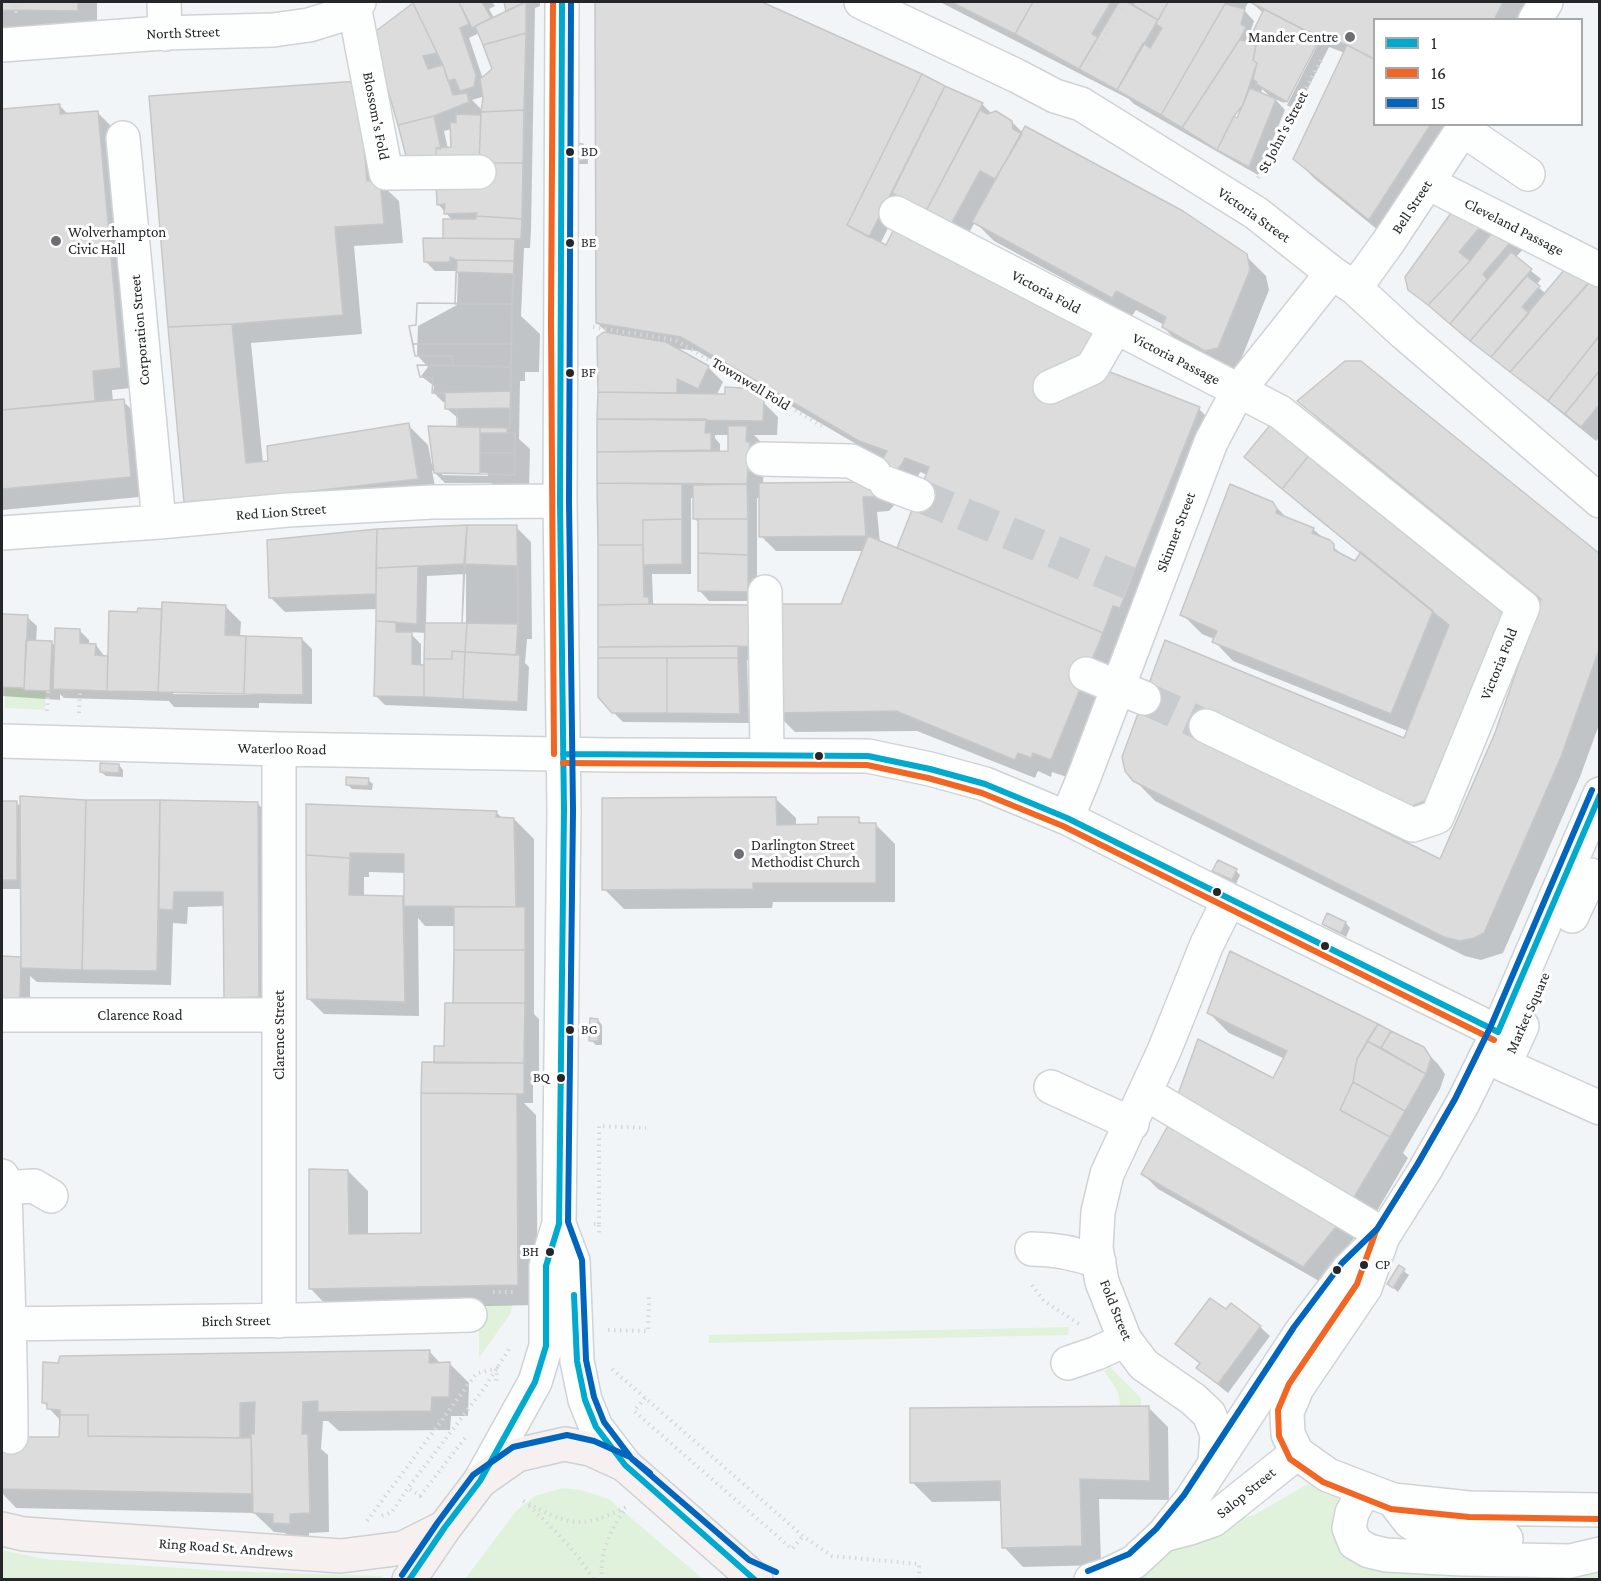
<!DOCTYPE html>
<style>
body{margin:0}
#map{position:relative;width:1601px;height:1581px;overflow:hidden;background:#f2f5f8;font-family:"Crimson Pro",serif}
canvas{display:block}
.frame{position:absolute;inset:0;border:3px solid #242629;pointer-events:none}
.legend{position:absolute;left:1373px;top:18px;width:210px;height:108px;box-sizing:border-box;background:#fff;border:2px solid #a7a8a9;margin:0;padding:8px 10px;list-style:none;font-size:18px;color:#242629}
.legend li{display:flex;align-items:center;gap:12px;height:30px}
.legend b{width:30px;border:2px solid #a7a8a9}
</style>
<div id="map">
<canvas width="1601" height="1581"></canvas>
<div class="frame"></div>
<ul class="legend">
<li><b style="height:8px;background:#00a9ce"></b>1</li>
<li><b style="height:8px;background:#f26522"></b>16</li>
<li><b style="height:8px;background:#0065bd"></b>15</li>
</ul>
</div>
<script>
const c = document.querySelector('canvas').getContext('2d');
c.lineJoin = 'round';
function fill(path, color) { c.fillStyle = color; c.fill(path, 'evenodd'); }
function stroke(path, color, width, dash) { c.strokeStyle = color; c.lineWidth = width; c.lineCap = dash ? 'butt' : 'round'; c.setLineDash(dash || []); c.stroke(path); }
function write(font, color, halo, rows, align = 'center') {
  c.font = font + ' "Crimson Pro",serif'; c.lineWidth = 6; c.setLineDash([]); c.textBaseline = 'middle'; c.strokeStyle = halo; c.fillStyle = color; for (const [text, x, y, turn = 0] of rows) {
    c.save(); c.translate(x, y); c.rotate((+turn || 0) * Math.PI / 180); c.textAlign = isNaN(turn) ? turn : align; if (halo) c.strokeText(text, 0, 0); c.fillText(text, 0, 0); c.restore();
  }
}
fill(new Path2D(`
 M5 687 46 691 45 710 5 708Z
 M479 1305H512L511 1313 479 1358Z
 M1069 1327 1068 1335 709 1343V1335Z
 M1109 1366 1141 1398V1406H1120C1120 1391 1113 1383 1104 1372Z
 M1308 1484 1324 1490 1344 1502 1345 1546 1600 1568 1599 1580H1144L1142 1577 1175 1548 1232 1520 1252 1516Z
 M562 1488 581 1490 609 1499 703 1579H465L516 1511 535 1496Z
 M2 1550 44 1559 224 1571 383 1576 381 1580 2 1579Z`), '#e0f2db');
fill(new Path2D(`
 M2 2H97V30L2 29Z
 M417 2H492L495 6 489 9 494 18 508 12 505 2H540V6L535 8 531 230 530 248H524L521 316 540 334 539 372H525V381H520L519 439 530 449 529 489 497 488 491 483H445L432 470 437 498 205 521 185 502 150 97 358 82 384 187 399 201 403 243 354 246 362 334 251 343 263 463 408 425 428 445 432 465H434L458 429V418L446 408V402H443L433 392 434 386 421 376 428 367 417 355 418 326 457 305 458 271H435L425 261 445 240V221H453L438 204 447 176 377 32ZM479 33 493 70 483 79 469 38ZM485 96 483 111 472 100ZM452 129V148L448 149 444 131ZM442 472 488 473V476L442 475Z
 M597 2H759L982 104 992 114 1012 122 1023 133 1246 256 1266 276 1269 290 1238 367 1226 370 1183 347 1163 327 1164 325 1136 310 1132 316 994 241 975 222 966 238 902 201 880 244 1104 371 1199 409 1214 424 1070 778 1052 772 1051 777 1038 771 1035 778 917 731 795 732 775 712 842 606 864 551H776L761 536V498H757V601H709L700 591V524L694 518V498H691V574H652L653 603 656 606H748L765 660H747L749 723 623 722 613 712 600 605 598 337 609 334 597 323ZM674 348 697 351 875 455 885 459 869 484H763L764 459 761 456V442L754 435H777L778 417 763 402 716 396 723 382 708 367ZM715 435H730L729 452H720V444L715 438ZM920 472 928 475 898 550 880 543 877 512 889 511 917 479Z
 M940 2H1246L1248 3 1244 10 1254 21 1250 33 1253 36 1263 13 1251 2H1525L1516 20H1374V124H1463L1389 239 1315 179 1295 159 1345 53 1329 47 1297 110 1287 105 1319 42H1315L1284 103 1275 99 1285 110 1258 175 1134 104 1129 99ZM1262 89 1272 98 1261 94ZM1241 105 1244 106 1238 120 1232 116Z
 M59 105 69 115 97 112 117 132 140 387 112 390 113 402 123 401 143 421 150 496 2 510V111Z
 M583 145 587 150 588 164H579L575 160Z
 M1460 204 1525 247 1515 258 1541 279 1536 285 1546 294 1600 279V437L1596 441 1409 289Z
 M1360 362 1600 556V722L1580 777 1503 953 1481 960 1465 956 1155 801 1126 771 1124 757 1166 642 1405 740 1408 731 1233 661 1214 641V639L1202 634 1182 614 1231 486 1272 503 1289 520 1313 529 1346 558 1355 563 1361 554 1304 508 1246 456 1271 426 1503 615 1523 635 1445 821 1428 827 1231 730 1223 753 1440 862 1497 734 1542 602 1319 420 1300 401 1345 363Z
 M467 526 516 527 531 542 532 639H527L525 663 529 667 527 711 385 705 375 695 377 609 285 612 270 597 377 530ZM466 574V625L426 624 427 576ZM409 632 426 633V667L421 666V644Z
 M226 607 241 622 240 637 302 639 312 649V704L259 703V708L174 707 169 701 64 698 60 694V700L2 696V615L27 617 37 626 36 642 52 643 56 647 79 630 89 640V645H96L105 657H109L139 614ZM173 691 252 692V695L173 694Z
 M119 765 123 770V777L106 776 101 772Z
 M368 780 373 784 372 790 352 789 348 785Z
 M776 799 796 818V826H819L858 819 864 825 875 824 895 844V902H773L772 908 624 909 604 889Z
 M86 801 257 803 272 818 273 1012H240L225 997V906L188 907 187 924 173 923 171 985 37 982 30 976V1007L2 1006V958H22V889H2V802H16L22 808Z
 M496 812 503 819H514L534 839V1014L539 1019V1078H533V1103H524L536 1115 538 1305 330 1309 311 1289 348 1171 368 1191V1235H423V1064H435L445 1048 455 1004 456 926H425L418 918 419 1016 324 1014 309 999 307 856ZM369 872 405 873V900L403 898 364 897V877H369Z
 M1214 871H1236L1240 875 1236 884 1219 875Z
 M1328 915 1346 923 1350 928 1346 937 1328 928 1324 923Z
 M1209 1013 1423 1049 1438 1064 1445 1074 1440 1089 1403 1153 1408 1158 1370 1223 1274 1080 1285 1059 1229 1033Z
 M598 1020 602 1025V1045H596L591 1040Z
 M1143 1174 1339 1223 1354 1238 1319 1281 1158 1189Z
 M1399 1268 1409 1275 1398 1292 1389 1284Z
 M1226 1311 1260 1327 1270 1336 1228 1393 1208 1377 1198 1368 1201 1364 1177 1344Z
 M429 1351 441 1364 449 1363 469 1383 468 1416H451L450 1430 339 1431 328 1421H323L321 1449 328 1455 329 1532 309 1533V1543H295L285 1533 274 1532 254 1513 16 1508 2 1493V1438H60L61 1421 44 1403Z
 M1148 1407 1168 1427 1169 1500 1099 1499 1101 1565 1023 1567 1004 1547 1002 1501 932 1502 912 1482Z`), '#0003');
const building = new Path2D(`
 M2 2H78V11L2 10Z
 M415 2H459L469 24 460 28 476 75 474 87 460 91 455 79 448 81 443 65 413 3Z
 M459 2H482L491 18 472 28Z
 M504 2H526L506 11Z
 M526 2V33L483 45 475 26Z
 M595 2H762L922 74 847 225 886 245 895 227 1106 328 1105 370 1200 407 1120 608 1113 606 1103 633 897 548 929 467 905 458 902 464 874 497H863L866 536 759 537V483L869 482 887 451 859 441 681 337 596 323Z
 M951 2H1033L1015 34Z
 M1033 2H1111L1092 34 1098 37 1079 69 1015 34Z
 M1119 2H1127L1158 20 1117 90 1079 69Z
 M1135 2H1168L1158 20 1133 5Z
 M1168 2H1226L1161 115 1117 90 1143 43 1150 48 1162 28 1156 24Z
 M1250 2H1503L1494 20H1374V59L1347 45 1304 30Z
 M413 3 437 53 423 56 428 69 443 65 453 95 467 93 469 102 434 116 398 125 374 42 376 31Z
 M1225 4 1245 9 1241 24 1246 27 1240 39 1182 128 1161 115Z
 M1264 9 1320 38 1287 102 1256 84 1257 82 1253 79 1257 63 1253 60 1256 46 1248 42Z
 M526 33 524 110 481 112 483 97 480 79 492 69 483 45Z
 M1240 39 1256 46 1253 60 1257 63 1243 105 1234 116 1217 150 1182 128Z
 M1347 45 1374 59V124H1431L1369 220 1293 159Z
 M922 74 945 86 869 237 847 225Z
 M358 81 367 181 380 180 384 224 335 227 343 315 232 324 168 327 149 96Z
 M945 86 983 103 926 211 892 193Z
 M1250 88 1276 99 1249 167 1217 150 1234 116 1237 118Z
 M60 104V114L98 111 121 368 93 371 95 401 2 410V109Z
 M524 110 523 163H479L481 112Z
 M980 110 987 114 996 111 1012 121 1013 129 1022 134 995 179 980 171 951 224 926 211Z
 M456 114 481 115 479 163 436 167V148L451 147 450 122 456 123Z
 M434 116 441 149 436 148V167L408 164 398 125Z
 M1025 126 1183 211 1247 254 1250 270 1218 348 1205 351 1162 327 1166 317 1116 291 1112 298 972 222Z
 M573 143 583 144 584 160 573 161Z
 M479 163H523L522 219 476 216 477 213 444 214 445 204 437 205 436 183Z
 M1459 202 1487 219 1459 252 1470 261 1428 305 1408 290 1405 277Z
 M476 216 522 219 521 239 443 238V219H476Z
 M1497 226 1516 236 1483 274 1487 279 1450 324 1428 305 1470 261Z
 M423 238 515 239 514 261 457 260 450 257V262H424Z
 M1511 252 1532 269 1470 341 1450 324Z
 M457 260 514 261 512 304H455Z
 M1570 263 1590 281 1510 372 1491 357Z
 M456 272 514 274 512 304H455Z
 M1596 275 1600 277V335L1548 401 1510 372Z
 M1527 276 1540 286 1522 307 1529 313 1491 357 1470 341Z
 M417 303 512 304 511 367 453 366 452 356H415L409 326 416 325Z
 M417 303 512 304 511 344H413L409 326 416 325Z
 M232 324 246 463 268 461 267 446 409 423 418 479 287 494 184 502 168 327Z
 M604 332 666 342 709 366 698 389 677 379V393L598 392 597 337Z
 M1600 335V370L1565 414 1548 401Z
 M413 344H511V367L453 366 452 356H415Z
 M1345 361H1361L1600 554V647L1561 757 1484 933 1474 938 1460 941 1444 937 1133 781 1125 771 1122 757 1165 640 1404 738 1449 625 1282 489 1310 454 1504 614 1425 801 1407 808 1201 740 1440 859 1495 733 1541 599 1297 401Z
 M417 365 511 367 510 391 432 393 433 378 420 377Z
 M417 365 511 367 510 428 457 427V409H445V393H432L433 378 420 377Z
 M1600 370V404L1581 427 1565 414Z
 M743 385 764 400 763 421 597 419 598 392 725 394V387L742 388Z
 M124 399 131 477 2 489V410Z
 M510 408V428L457 427V409Z
 M597 419H706L705 433H711V450L597 452Z
 M1271 424 1310 454 1282 489 1244 457Z
 M428 426 480 427V474L434 473Z
 M728 426H747L746 442H750L747 484 597 483V452L728 451Z
 M480 427 507 428V433H515V475L480 474Z
 M480 433H515V453H480Z
 M480 453H515V475L480 474Z
 M597 483 682 484V519L643 520V545H598Z
 M747 484 748 519H693V485Z
 M1230 484 1273 502 1277 509 1276 513 1314 528 1312 533 1330 540 1334 544V550L1355 561 1361 552 1433 611 1391 714 1212 642 1217 631 1180 615Z
 M682 519V564L643 565V520Z
 M698 519H748V555L698 553Z
 M467 525H517L518 624 462 623Z
 M467 525 464 564 376 568 377 529Z
 M377 529 376 594 269 598 267 540Z
 M868 536 1103 633 1051 760 1033 753 1031 758 1018 753 1015 760 896 711 774 713 773 604H841Z
 M598 545H643L644 597H649V604L598 605Z
 M698 553 748 555V592L698 591Z
 M464 564 518 566V624L462 623Z
 M418 566 417 624 376 621V568Z
 M162 602 226 605 225 635 246 636 244 694 158 692Z
 M649 604 749 605 751 646 598 647V605Z
 M138 608 162 609 158 692 107 691 109 611 137 612Z
 M2 614 28 615 24 688 2 687Z
 M376 621 396 622V632H412V664L424 665V697L374 696Z
 M425 623H467L465 652 452 651V659H424Z
 M467 623 518 624 516 655 465 652Z
 M55 628 80 629V643L96 644 95 655 108 656 107 691 53 689Z
 M246 636 302 638 303 695 244 694Z
 M26 640 52 641 50 691 24 690Z
 M738 646V658H598V647Z
 M452 651 465 652 463 699 424 697V659H452Z
 M465 652 520 655 518 702 463 699Z
 M598 658H667V713H612L598 697Z
 M667 658H738L740 714 667 713Z
 M100 763 119 764V773L100 772Z
 M346 777 369 778 368 786 346 785Z
 M20 796 86 800 82 970 21 968Z
 M776 797 777 825 818 824V817H859V823H876V883H753V889L602 890V798Z
 M86 800H160L157 971 82 970Z
 M160 800 258 802 259 997 224 998 223 892H174L173 910 159 909Z
 M2 801H17V880H2Z
 M306 804 497 811 496 817 514 818 516 907 404 906V854L350 853V858L306 855Z
 M306 855 350 858 349 895 403 896 405 1002 307 999Z
 M1218 860 1237 869 1232 880 1212 871Z
 M454 907H525V950H454Z
 M1327 913 1346 922 1341 933 1322 924Z
 M454 950H525V1003H453Z
 M1230 951 1378 1024 1357 1059 1353 1082 1340 1110 1390 1137 1350 1204 1177 1097 1198 1039 1273 1078 1287 1051 1207 1013Z
 M2 956 21 957 20 998H2Z
 M445 1003H525L524 1063H434V1046H444Z
 M590 1018 598 1019V1041H589Z
 M1378 1024 1391 1031 1381 1048 1367 1041Z
 M1391 1031 1424 1047 1431 1058 1426 1074 1381 1048Z
 M1367 1041 1426 1074 1405 1111 1353 1082 1357 1059Z
 M422 1062 524 1063V1094L421 1093Z
 M1353 1082 1405 1111 1390 1137 1340 1110Z
 M421 1093 517 1094 518 1285 309 1289V1169L348 1170 349 1234 421 1233Z
 M1170 1122 1340 1222 1303 1267 1141 1174Z
 M1336 1255 1342 1259 1328 1279 1322 1274Z
 M1399 1265 1405 1269 1393 1288 1387 1284Z
 M1210 1298 1226 1309 1231 1303 1261 1326 1218 1384 1196 1368 1200 1363 1175 1344Z
 M430 1350 429 1363 450 1362 449 1397H432L431 1411 318 1412V1401L303 1402 302 1434H308L310 1513 290 1514V1524L273 1523V1514L253 1513 251 1434H254L255 1402 240 1403V1438L88 1436V1415H60V1410L47 1409V1403H42L43 1362 58 1363 60 1356Z
 M1149 1406 1150 1481 1080 1479 1082 1546 1002 1548 1000 1481 910 1483V1408Z
 M60 1415H88V1436L251 1438 252 1494 2 1489V1437H59Z`);
fill(building, '#dddcdc');
stroke(building, '#c7c7c7', 1.5);
stroke(new Path2D(`
 M918 495 1129 583
 M1144 698 1206 726`), '#c9cccf', 33, [33, 16]);
const minor = new Path2D(`
 M164 2 165 34
 M861 2 1017 76 1055 96 1081 104 1256 213 1332 273 1355 288 1404 333 1600 501
 M354 5 386 173 479 172
 M1535 20 1546 2
 M2 45 162 33 273 30 309 25 335 17 359 2
 M1462 129 1528 174
 M123 138 159 522
 M1428 183 1600 270
 M896 213 1280 412 1523 607 1437 817 1413 825 1206 726
 M1355 288 1389 241 1466 124
 M1050 387 1092 368 1115 328
 M763 459 851 461 874 473
 M886 483 918 495
 M2 533 159 522 288 510 432 502 560 501
 M765 592 767 756
 M1086 674 1144 698
 M2 741 279 749 611 755 868 756 930 769 985 784 1067 818 1229 900 1498 1032
 M279 749V1321
 M1067 818 1084 777 1211 442 1238 391 1332 273
 M1572 916 1591 875 1600 879
 M2 1015H279
 M1522 1026 1504 1065 1600 1108
 M1051 1087 1132 1124
 M1145 1093 1384 1235
 M2 1176 5 1187C7 1270 11 1353 11 1437
 M2 1188 34 1186 51 1196
 M559 1224 573 1261 577 1361 585 1400 596 1427 625 1465
 M1381 1242 1365 1288 1297 1388 1287 1412 1288 1434 1297 1453 1328 1475 1393 1500 1469 1508 1600 1510
 M1032 1249C1057 1249 1076 1253 1099 1262
 M2 1324 299 1320 470 1315
 M1068 1363 1097 1353 1125 1340
 M1215 1463 1217 1434 1209 1414 1193 1399 1144 1365 1125 1340 1102 1282 1096 1248 1098 1212 1107 1174 1164 1051 1207 944 1229 900
 M480 1481 535 1382 546 1346V1266L559 1224 564 810 560 501 562 2
 M1364 1490 1352 1513 1349 1528 1355 1543 1369 1551 1386 1555 1462 1559 1570 1561 1600 1554
 M1393 1500 1410 1522 1428 1533 1506 1539
 M1163 1535 1190 1528 1213 1520 1297 1453
 M1091 1580 1107 1575 1134 1562 1163 1535 1191 1500 1301 1332 1349 1269 1384 1235 1425 1170 1463 1103 1498 1032 1600 794`);
const highway = new Path2D(`
 M2 1529 24 1534 341 1556 403 1548 443 1528
 M409 1580 445 1527 480 1481 517 1455 565 1444 590 1449 625 1465 756 1580`);
stroke(minor, '#d0d3d5', 36);
stroke(highway, '#ced0d2', 36);
stroke(new Path2D(`
 M16 13V2
 M1084 71 1124 2
 M1258 178 1322 59
 M593 327 675 340 822 426
 M47 711 48 691
 M79 713 80 690
 M594 1224H599V1235
 M599 1224V1126L646 1128
 M1032 1285 1044 1301 1079 1324
 M493 1292H515
 M608 1330 648 1331 649 1297
 M612 1369 803 1536 832 1556 919 1564V1580
 M645 1398 634 1411 792 1549 803 1536
 M465 1438 420 1496 408 1488 485 1387 509 1349
 M523 1501C568 1524 579 1531 626 1507
 M529 1506C554 1529 576 1551 594 1580
 M382 1516 392 1512 408 1488
 M367 1521 476 1374 497 1368 496 1384
 M602 1580C599 1553 611 1528 626 1508`), '#d7d8d9', 4, [1.5, 4.5]);
stroke(minor, '#fdfefe', 33);
stroke(highway, '#f6f0f0', 33);
stroke(new Path2D(`
 M563 754 868 756 930 769 985 784 1067 818 1498 1032
 M1498 1032 1600 795
 M574 1295 577 1361 585 1400 596 1427 625 1465 755 1580
 M409 1580 445 1527 480 1481 535 1382 546 1346V1266L559 1224 564 810 560 501 562 2`), '#00a9ce', 6);
stroke(new Path2D(`
 M553 2 551 322 554 754
 M563 763 867 765 928 778 982 793 1063 826 1494 1040
 M1490 1028 1455 1099 1417 1165 1376 1231 1357 1284 1289 1384 1278 1410 1279 1436 1290 1459 1323 1482 1391 1509 1469 1517 1600 1519`), '#f26522', 6);
stroke(new Path2D(`
 M571 2 569 501 573 810 568 1222 582 1260 586 1360 594 1397 604 1422 632 1459 749 1560 776 1572
 M1088 1571 1129 1554 1156 1529 1184 1495 1294 1327 1342 1263 1377 1229 1417 1165 1455 1099 1490 1028 1592 790
 M402 1575 438 1522 473 1475 513 1447 567 1435 594 1441 630 1457 650 1473`), '#0065bd', 6);
for (const [x, y, r, color] of [
 [1350,37,6,"#6c6e71"],
 [570,152,5,"#242629"],
 [56,241,6,"#6c6e71"],
 [570,243,5,"#242629"],
 [570,373,5,"#242629"],
 [819,756,5,"#242629"],
 [739,854,6,"#6c6e71"],
 [1217,892,5,"#242629"],
 [1325,946,5,"#242629"],
 [570,1030,5,"#242629"],
 [561,1078,5,"#242629"],
 [550,1252,5,"#242629"],
 [1364,1265,5,"#242629"],
 [1337,1270,5,"#242629"]
]) { const dot = new Path2D(); dot.arc(x, y, r, 0, 2 * Math.PI); c.fillStyle = color; c.fill(dot); stroke(dot, '#fff', 2); }
write('14px', '#242629', '#fff', [
 ["BD",581,152],
 ["BE",581,243],
 ["BF",581,373],
 ["BG",581,1030],
 ["BQ",550,1078,"right"],
 ["BH",539,1252,"right"],
 ["CP",1375,1265]
], 'left');
write('15px', '#242629', '#fff', [
 ["North Street",183,33,-2],
 ["Blossom's Fold",376,116,79],
 ["St John's Street",1283,132,-62],
 ["Bell Street",1412,207,-57],
 ["Victoria Street",1254,215,35],
 ["Cleveland Passage",1514,227,27],
 ["Victoria Fold",1046,292,28],
 ["Corporation Street",140,330,-95],
 ["Victoria Passage",1176,359,27],
 ["Townwell Fold",751,384,31],
 ["Red Lion Street",281,512,-4],
 ["Skinner Street",1176,532,-69],
 ["Victoria Fold",1499,664,-68],
 ["Waterloo Road",282,749,1],
 ["Market Square",1528,1013,-66],
 ["Clarence Road",140,1015],
 ["Clarence Street",279,1035,-90],
 ["Fold Street",1116,1310,68],
 ["Birch Street",236,1321,-1],
 ["Salop Street",1246,1493,-39],
 ["Ring Road St. Andrews",226,1548,4]
]);
write('15px', '#242629', '#fff', [
 ["Mander Centre",1338,37,"right"],
 ["Wolverhampton",68,232],
 ["Civic Hall",68,249],
 ["Darlington Street",751,845],
 ["Methodist Church",751,862]
], 'left');
</script>
